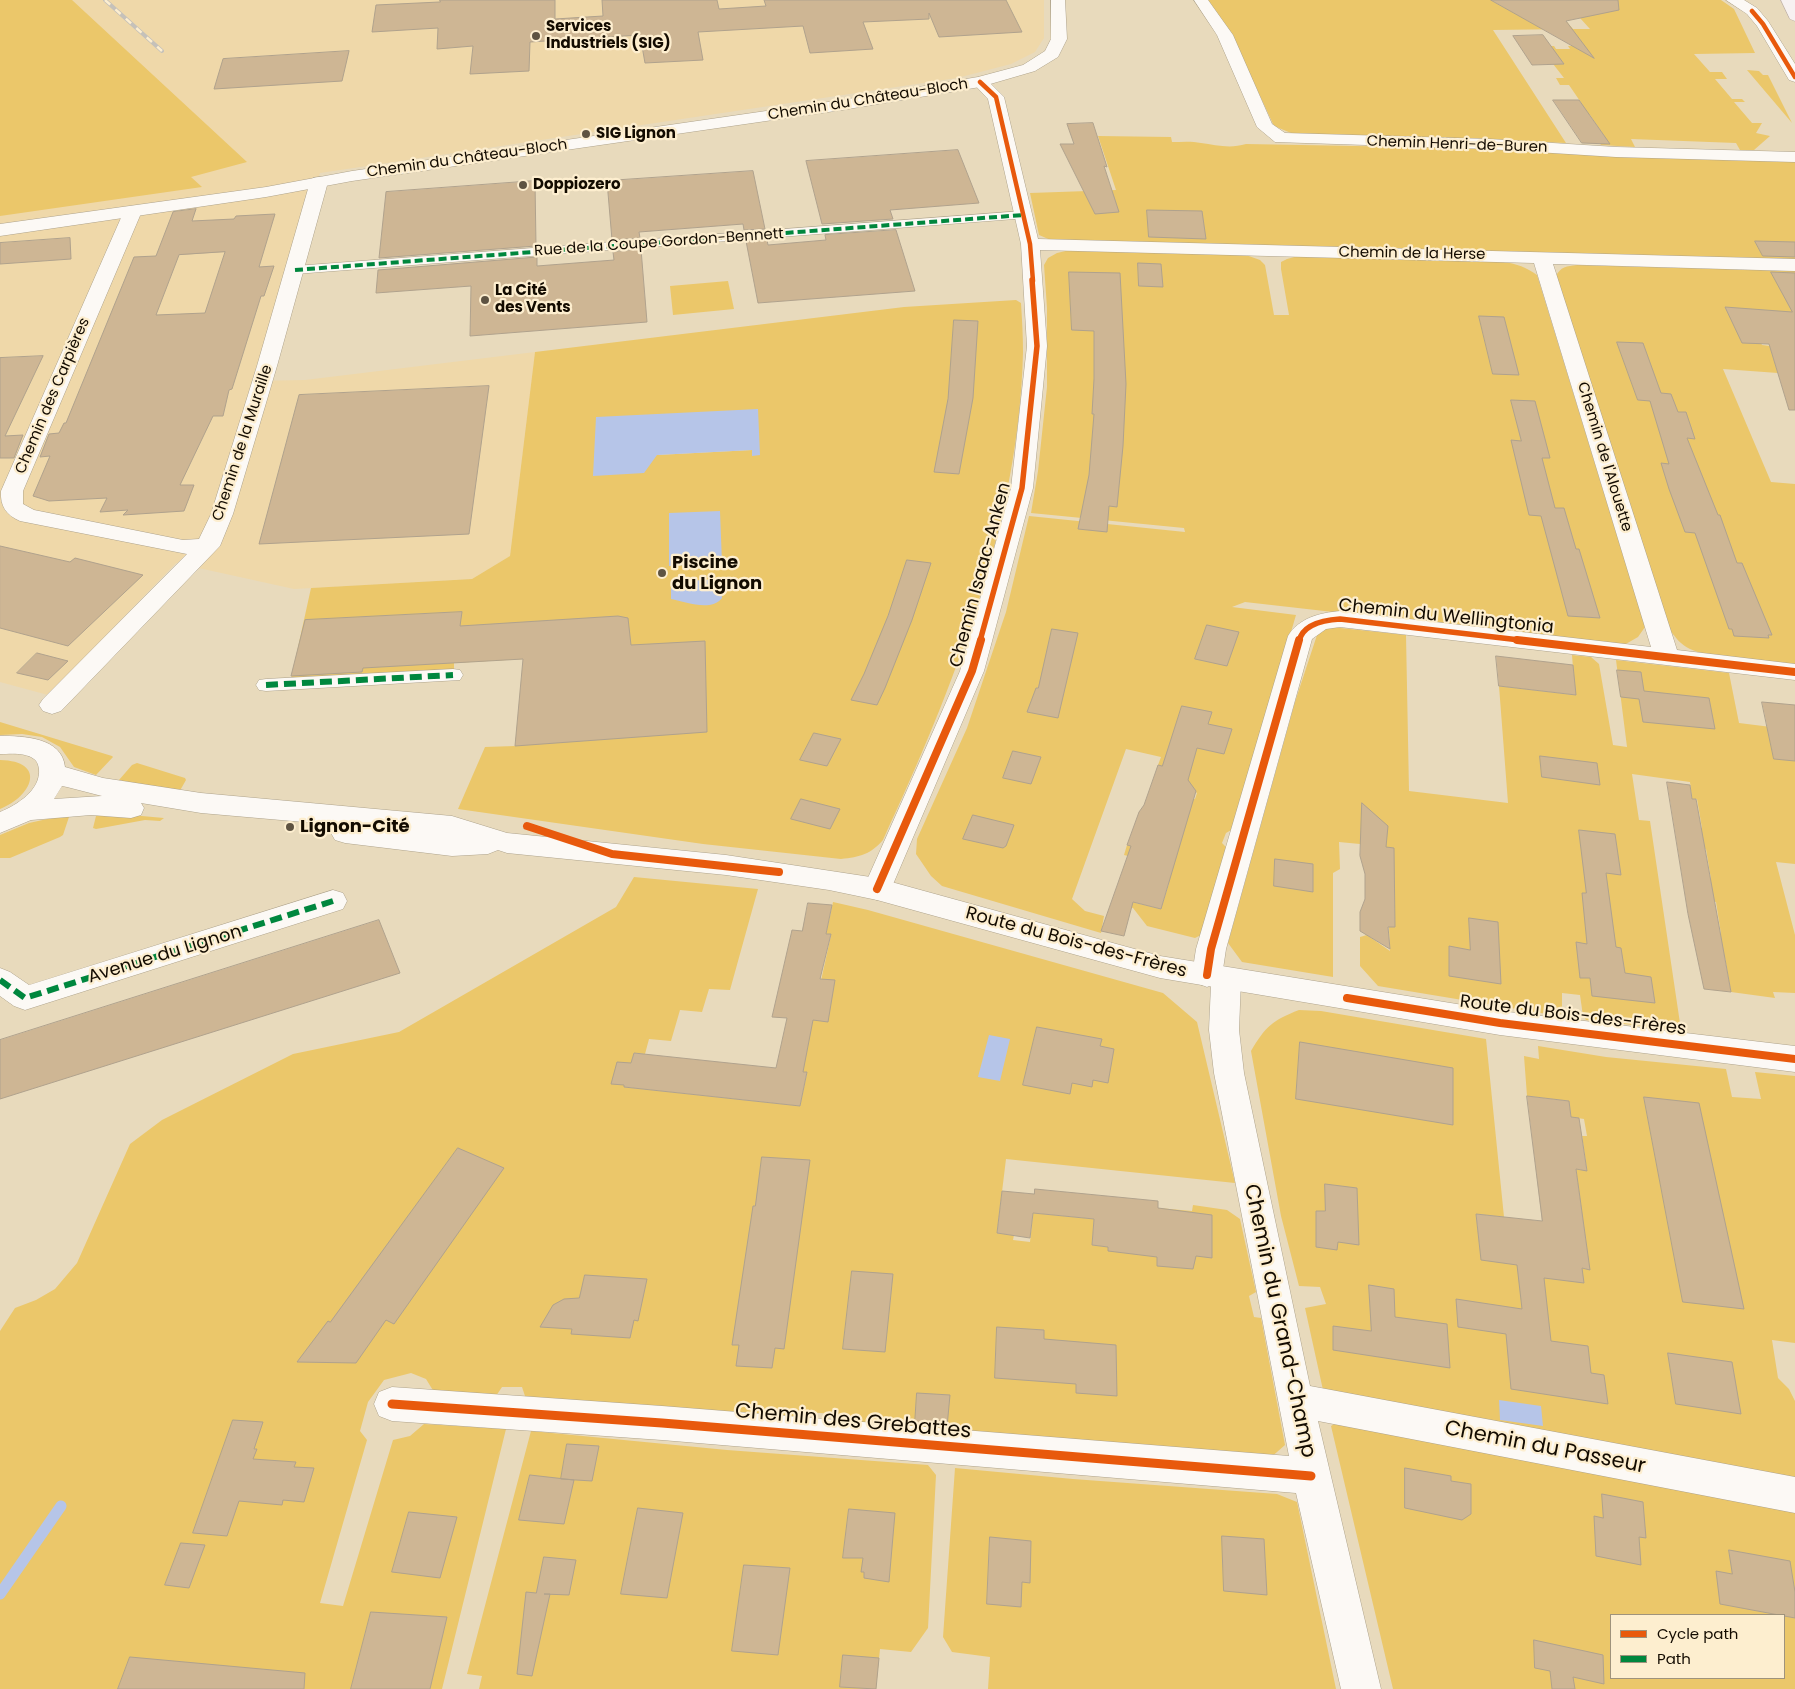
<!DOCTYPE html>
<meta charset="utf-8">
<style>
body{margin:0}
#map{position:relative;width:1795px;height:1689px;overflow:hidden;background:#e8dabc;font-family:Poppins,sans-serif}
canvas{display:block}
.legend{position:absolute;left:1610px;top:1614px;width:175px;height:65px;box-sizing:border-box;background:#fdeecf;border:1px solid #9f937c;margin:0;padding:6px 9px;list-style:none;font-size:15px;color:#130b00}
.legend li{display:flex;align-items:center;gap:10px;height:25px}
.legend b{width:25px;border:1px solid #9f937c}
</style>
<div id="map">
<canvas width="1795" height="1689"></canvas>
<ul class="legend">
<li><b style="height:6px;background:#e8590c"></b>Cycle path</li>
<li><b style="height:6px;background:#00873e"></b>Path</li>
</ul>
</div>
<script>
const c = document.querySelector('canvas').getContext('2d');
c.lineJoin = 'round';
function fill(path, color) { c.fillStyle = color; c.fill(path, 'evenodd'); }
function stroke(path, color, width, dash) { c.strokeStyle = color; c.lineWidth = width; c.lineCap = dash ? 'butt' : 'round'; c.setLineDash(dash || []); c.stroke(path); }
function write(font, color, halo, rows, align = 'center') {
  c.font = font + ' Poppins,sans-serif'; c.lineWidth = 4.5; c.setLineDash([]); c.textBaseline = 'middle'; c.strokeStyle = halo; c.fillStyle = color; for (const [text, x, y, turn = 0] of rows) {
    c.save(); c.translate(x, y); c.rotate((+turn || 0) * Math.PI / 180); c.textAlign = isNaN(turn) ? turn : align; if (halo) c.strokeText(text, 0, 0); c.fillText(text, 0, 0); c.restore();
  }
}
fill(new Path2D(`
 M0 0H1044V38L1035 52 1011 64 957 78 320 173 252 381 305 380 535 352 510 556 472 579 294 589 176 563 48 695 0 682Z`), '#efd8a9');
fill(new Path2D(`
 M0 0H72L247 162 191 177 202 187 0 216Z
 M1208 0H1491L1505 8 1510 7 1567 22 1573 29H1590L1570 7 1593 0H1721L1734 9 1755 53 1694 54 1710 72H1722L1727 79H1715L1732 99H1742L1745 102H1734L1752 123H1762L1756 133 1770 136 1754 150H1740L1736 143 1631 139 1635 147 1601 145 1595 137 1604 136 1590 115H1581L1582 104 1569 85H1560L1556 78H1564L1539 46H1554L1556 49H1570L1568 46 1583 45 1571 29 1493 30 1566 143 1420 137 1296 135 1274 126 1233 38Z
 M1747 70 1759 71 1763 75H1768L1792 123Z
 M1098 136 1171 137 1172 142C1181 142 1192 141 1201 143 1216 145 1230 149 1246 144L1464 148 1795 162V261L1053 241 1039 235 1030 193 1116 190Z
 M1070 250 1246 255 1260 260 1265 265 1274 315H1289L1281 269V262L1287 259 1298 256 1504 262C1517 264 1526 267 1537 275L1645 627 1638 637 1624 645 1245 602 1232 607 1296 615 1233 829 1226 833 1222 843 1227 848 1203 934 1195 938 1147 926 1133 908 1113 903 1115 898 1161 909 1169 883 1154 879 1152 862 1124 855 1127 845 1176 857 1183 796 1195 799 1197 793 1158 765 1161 757 1126 749 1072 899 1085 911 1104 916 1101 933 942 886 931 876 916 854 917 839 967 728 1006 612 1029 516 1185 532 1184 528 1031 513 1038 471 1047 387V308L1044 265 1048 258 1057 253Z
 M1577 265 1795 271V331L1755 330 1762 345 1770 346 1778 373 1723 369 1771 482 1795 484V665C1765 661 1716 661 1690 649 1681 645 1675 637 1670 630L1556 276C1560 267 1567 266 1577 265Z
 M728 281 734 309 673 315 670 286Z
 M1016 300 1021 303C1022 319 1023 336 1023 352 1019 523 954 687 883 840 871 854 860 857 841 859L703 844 458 809 485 747 515 746 524 659 454 663V670L291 679 311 588 472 579 510 556 535 352 904 307ZM758 409 752 450 657 455Z
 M1331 627 1406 635 1409 791 1508 803 1499 686 1575 695 1572 655 1591 657 1599 664 1613 745 1627 747 1616 660 1729 673 1739 723 1795 730V864L1776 862 1795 935V993L1773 992 1775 998 1731 992 1725 958 1721 957 1717 934H1721L1716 902 1711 901 1707 879H1711L1706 849 1701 848 1698 828H1702L1697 799H1692L1690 782 1632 774 1639 820 1650 821 1681 1030 1586 1020 1583 1016 1580 995 1562 993V1011L1559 1016 1378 986 1360 966V937L1367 935 1390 951 1389 927H1395L1394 873 1360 844 1339 842 1340 869 1333 873V977L1242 962 1228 943 1295 702 1318 632Z
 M0 722 112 756 113 757 96 775 74 767 60 747 42 737 22 734 0 735Z
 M0 760C47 761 33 796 0 809Z
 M137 763 185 778 186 780 178 794 119 780 132 765Z
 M97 812 164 818 160 821 145 820 96 829 93 828Z
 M70 814 63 835 60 837 10 858H0V835L29 823Z
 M634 877 758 889 730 990 709 989 702 1012 680 1010 671 1041 649 1039 645 1054 634 1053 624 1087 800 1106 807 1073 801 1072 831 935 826 934 833 902 868 910 1163 993 1197 1022 1235 1183 1006 1159 997 1233 1014 1235 1013 1240 1030 1242 1033 1213 1094 1219 1092 1245 1108 1247V1251L1158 1208 1192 1211 1193 1205 1227 1210 1240 1219 1256 1292 1249 1296 1254 1317 1261 1318 1285 1445 1269 1459 835 1423 837 1414 801 1412 799 1420 526 1399 522 1387H502L496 1396 434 1392 426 1379 411 1373 384 1380 368 1402 360 1431 367 1440 320 1603 343 1606 393 1440 410 1436 424 1424 506 1429 442 1689H0V1331L15 1308 36 1300 55 1289 77 1263 130 1144 162 1120 293 1054 399 1032 616 907Z
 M1299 1010 1321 1011 1486 1039 1504 1217 1476 1214 1480 1248 1509 1260 1589 1269 1576 1169 1587 1170 1582 1136H1587L1584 1119 1571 1117 1569 1101 1527 1096 1524 1056 1539 1059 1538 1046 1606 1057 1726 1069 1732 1097 1761 1099 1755 1072 1795 1076V1343L1772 1340 1778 1378 1789 1389 1795 1401V1487L1323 1390 1305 1308 1326 1304 1320 1287 1299 1286 1281 1216 1251 1051C1265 1027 1273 1020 1299 1010Z
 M1336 1423 1795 1509V1689H1393L1331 1426ZM1611 1615H1784V1678H1611Z
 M531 1431 727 1450 928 1465 936 1475 928 1628 911 1652 880 1649 876 1689H479L482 1676 467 1674Z
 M955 1468 1073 1479 1277 1494 1297 1502 1336 1689H988L990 1657 952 1652 943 1637Z`), '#ebc76a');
fill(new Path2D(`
 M758 409 760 455 752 456V450L657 455 644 473 593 476 596 417Z
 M720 511 722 563 669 566V513Z
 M721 579 722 598C711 612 686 602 671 599V582Z
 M989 1035 1010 1039 1000 1081 978 1077Z
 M1499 1400 1541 1406 1543 1426 1500 1420Z`), '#b6c5e8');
stroke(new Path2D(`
 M0 1594 61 1506`), '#b6c5e8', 11);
const building = new Path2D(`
 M440 0H555V19L603 16 602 0H717L719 9 766 6 764 0H1006L1022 32 939 37 929 13V19L863 22 873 49 810 53 803 26 698 32 703 60 645 63 640 35 530 42 529 71 470 74 473 46 437 49 438 28 372 32 376 5 440 2Z
 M1491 0H1618L1619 10 1566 21 1594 58Z
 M1543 35 1564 64 1532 65 1513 36Z
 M349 51 342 81 214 89 223 59Z
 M1553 100H1579L1610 144 1582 143Z
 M1093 123 1107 167 1104 166 1119 212 1095 214 1060 144H1074L1067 124Z
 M958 150 979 203 890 210 893 219 822 224 806 161Z
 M753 171 765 229 744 230 743 224 639 232 640 238 612 240 607 181Z
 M535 181 536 246 379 258 386 192Z
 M196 209 192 221 234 219 236 216 275 214 259 267 274 266 264 296H261L232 389 229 390 223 416H213L180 485H194L184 511 123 515 128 510 100 512 107 498 49 501 33 496 50 456 40 457 49 434 59 433 64 423H66L134 257 156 256 173 212ZM225 252 205 313 156 315 179 255Z
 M1147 210 1202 211 1206 239 1149 237Z
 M896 230 915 291 758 303 746 241 767 240 768 245 826 240 825 235Z
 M70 238 71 259 0 264V243Z
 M1755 241 1795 242V257L1763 256Z
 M641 249 647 322 470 336 471 286 376 293 378 270 537 257V266L614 260 613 252Z
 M1138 263 1161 264 1163 287 1139 286Z
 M1069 272 1120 273 1126 384 1123 446 1117 507 1109 506 1107 532 1078 529 1089 475 1094 414H1092L1094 379V331L1072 330Z
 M1771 272 1795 273V410H1789L1769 344 1742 343 1725 307 1792 312Z
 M1479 316 1504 317 1519 375 1493 374Z
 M954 320 978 321 973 398 959 474 934 472 948 399Z
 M1617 342 1643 343 1661 393 1671 394 1678 412H1686L1695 439 1687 438 1718 515H1720L1737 563H1742L1772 635H1768L1769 638 1734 636 1732 629H1729L1695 533 1685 532 1669 489 1661 463 1669 464 1650 401 1638 400Z
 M43 356 5 436 23 435 14 458H0V358Z
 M489 386 469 534 259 544 299 395Z
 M1511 400 1535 401 1550 458H1542L1555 508H1564L1576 549H1579L1600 618 1568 616 1541 516 1529 515 1511 440 1521 441Z
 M0 546 70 562 75 558 143 575 68 646 0 628Z
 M907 560 931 563 912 620 885 688 877 705 851 700 864 674 888 616Z
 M462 612 460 626 618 616 628 618 631 645 705 641 707 732 515 746 523 659 363 668 362 672 291 676 305 620Z
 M1207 625 1239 632 1227 666 1195 659Z
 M1052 629 1078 633 1058 718 1027 712 1036 688H1038Z
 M37 653 68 661 48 680 17 673Z
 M1496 656 1573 665 1576 695 1499 686Z
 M1617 670 1641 672 1644 691 1709 698 1715 729 1643 722 1639 699 1621 697Z
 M1762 702 1795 705V761L1774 759Z
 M1182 706 1212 712 1208 724 1232 729 1224 754 1197 748 1188 780 1196 791 1161 909 1133 902 1124 936 1101 931 1131 846 1127 845 1139 812 1144 805 1158 765 1162 766Z
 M814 733 841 739 827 766 800 760Z
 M1013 751 1041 757 1031 784 1003 778Z
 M1540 756 1597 763 1600 785 1542 777Z
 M1667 782 1690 785 1692 799H1696L1731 992 1704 989 1688 914Z
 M801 799 840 809 830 829 791 819Z
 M1362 803 1388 826 1386 847 1394 848 1395 927H1388L1390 949 1360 931V912L1365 899V874L1360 856Z
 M973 815 1014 825 1006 846 1003 848 963 839Z
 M1579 830 1615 834 1621 875 1606 873 1616 947 1621 948 1625 973 1651 977 1655 1003 1592 996 1590 978H1580L1576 942 1587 944 1582 893H1586Z
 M1275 859 1313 864V892L1274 886Z
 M808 903 832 905 826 934H831L820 979 835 980 828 1022 813 1020 803 1072H807L800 1106 624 1087V1085L611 1084 617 1062 631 1063 634 1053 776 1068 787 1018 772 1017 792 930 802 931Z
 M1469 918 1498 922 1501 984 1449 976V946L1470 950Z
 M379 920 400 973 0 1099V1040Z
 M1037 1027 1102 1039 1100 1046 1114 1049 1108 1083 1093 1080 1092 1087 1072 1083 1070 1094 1023 1085Z
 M1300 1042 1453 1068V1125L1296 1099Z
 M1527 1096 1569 1101 1571 1117 1579 1118 1587 1171 1576 1169 1590 1270 1582 1268 1584 1283 1544 1278 1551 1341 1588 1346 1591 1373 1604 1375 1608 1404 1511 1389 1506 1334 1458 1327 1456 1299 1522 1309 1517 1265 1481 1260 1476 1214 1542 1221Z
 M1644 1097 1699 1103 1744 1309 1683 1302Z
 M458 1148 504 1168 394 1324 386 1320 356 1363 297 1362 328 1321 330 1322Z
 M762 1157 810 1160 784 1349 775 1348 772 1368 736 1366 739 1345H732L753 1206H755Z
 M1325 1184 1357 1188 1359 1245 1338 1242 1337 1250 1316 1247V1211H1325Z
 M1035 1189 1158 1201V1208L1212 1215V1258L1196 1256 1193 1269 1157 1266V1257L1108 1251V1247L1092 1245 1094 1219 1033 1213 1030 1238 997 1233 1002 1191 1034 1194Z
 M852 1271 893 1274 885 1352 843 1349Z
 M585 1275 647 1279 638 1321 634 1320 630 1338 571 1334 572 1329 540 1327 553 1305 564 1299 579 1298Z
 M1369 1285 1394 1289 1395 1317 1447 1324 1450 1368 1333 1350V1326L1371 1331Z
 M997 1327 1044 1330V1339L1116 1345 1117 1396 1076 1393V1384L995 1378Z
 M1668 1353 1732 1362 1741 1414 1676 1404Z
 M917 1393 950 1395 947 1427 915 1424Z
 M233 1420 263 1422 254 1449H257L253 1459 296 1462 294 1467 314 1468 304 1502 283 1500 282 1505 239 1501 227 1536 193 1533Z
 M567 1444 599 1446 592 1481 561 1479Z
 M1405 1468 1451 1476V1481L1471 1484V1514L1462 1520 1405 1508Z
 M530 1475 574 1480 564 1524 519 1520Z
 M1602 1494 1643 1502 1646 1538 1639 1537 1641 1565 1596 1556 1594 1516 1603 1518Z
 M638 1508 683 1513 667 1598 621 1594Z
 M849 1509 895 1513 889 1582 864 1578V1572H861L863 1558H843Z
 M409 1512 457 1517 440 1578 392 1572Z
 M1222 1536 1264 1539 1267 1595 1224 1591Z
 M990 1537 1031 1541 1030 1583 1022 1582 1021 1607 987 1604Z
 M181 1543 205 1545 189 1588 165 1585Z
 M1729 1550 1790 1561 1795 1592V1618L1720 1604 1716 1571 1732 1574Z
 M544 1557 576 1560 569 1595 544 1594H550L532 1676 517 1674 526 1592 536 1593Z
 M744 1565 790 1568 778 1655 732 1651Z
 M371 1612 447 1617 430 1689H351Z
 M1534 1640 1603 1655 1604 1684 1573 1677 1575 1689H1552L1550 1671 1535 1668Z
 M843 1655 879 1658 876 1689 840 1687Z
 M130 1657 305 1673 304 1689H118Z`);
fill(building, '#ceb694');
stroke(building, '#b0a28d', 1);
const pedestrian = new Path2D(`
 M1023 211 1030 215 1028 218 295 274 290 273 288 270 290 267 295 266Z
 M453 669 460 670 463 675 460 680 266 691 259 690 256 685 259 680 266 679Z`);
const minor = new Path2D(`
 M1194 0H1208L1233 35 1272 124 1285 133 1489 139 1616 147 1795 152V162L1616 157 1489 149 1275 142 1257 127 1217 35Z
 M980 77 986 79 1004 97 1038 239 1795 259V271L1553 264 1677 650 1795 664V680L1340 627 1326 629 1312 639 1226 949 1223 969 1226 967 1236 971 1241 979 1239 1030 1244 1073 1310 1386 1795 1477V1513L1318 1421 1381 1689H1341L1296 1493 662 1440 392 1421 379 1416 374 1404 379 1392 392 1387 662 1406 1289 1456 1214 1073 1209 1030 1211 985 1207 987 1197 983 1192 975 1196 949 1288 636C1299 618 1319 613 1340 611L1651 647 1534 263 1040 250 1047 346 1033 488 984 671 891 889 887 896 877 900 867 896 863 889 960 671 1011 488 1027 346 1021 244 988 99 972 82 974 79Z
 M319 177 325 178 328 182 277 366 233 514 220 546 61 711 52 714 43 711 39 705 43 699 187 554 20 521C6 515 0 506 1 491L124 211 127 207 133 206 139 207 142 211 23 491V504L34 510 183 540 199 539 211 514 257 366 310 182 313 178Z
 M333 890 343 893 347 901 343 909 25 1010 14 1006 0 996V968L10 972 29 985Z`);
const tertiary = new Path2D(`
 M1051 0H1065L1067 39 1058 57 1035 71 980 87 842 110 352 181 266 197 0 236V224L266 187 352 171 842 100 978 77 1023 65 1045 51 1051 39Z
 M1726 0H1744L1757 8 1768 21 1795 64V82L1789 80 1757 26 1747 14Z
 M0 736C23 736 62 737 65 767L103 778 201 793 452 816 507 833 726 855 877 878 1160 956 1500 1011 1795 1046V1072L1500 1035 1160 978 877 900 829 890 726 875 507 853 498 850 488 854 452 856 345 843 335 840 331 833 338 825 201 813 141 803 144 808 141 815 131 818 91 815 31 820 0 833V812C17 805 41 790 39 769 38 764 37 761 34 759 25 752 10 754 0 754ZM62 786 67 787 102 796 54 799Z`);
const primary = new Path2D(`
 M1781 0H1795V21L1790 19Z`);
stroke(pedestrian, '#aea38c', 1);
stroke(minor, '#aea38c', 1);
stroke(tertiary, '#aea38c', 1);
stroke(primary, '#beb0a9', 1);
fill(pedestrian, '#fcf9f5');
fill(minor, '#fcf9f5');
fill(tertiary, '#fcf9f5');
fill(primary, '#f7f1f1');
const rail = new Path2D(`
 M105 0 162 51`);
stroke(rail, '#c5c1ba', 4);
stroke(rail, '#fdeecf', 2.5, [7]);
stroke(new Path2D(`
 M295 270 1023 215`), '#00873e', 4, [8, 4]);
stroke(new Path2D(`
 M266 685 453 675
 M0 980 25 998 333 901`), '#00873e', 6, [12, 6]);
stroke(new Path2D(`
 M1752 11 1763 24 1795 77
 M980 82 996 97 1030 244 1033 281`), '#e8590c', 4.5);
stroke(new Path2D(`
 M980 641 1022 488 1037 346 1032 280
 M1299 641C1303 624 1325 620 1340 619L1528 641`), '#e8590c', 5.5);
stroke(new Path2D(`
 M1517 640 1795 672
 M527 826 612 854 779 872
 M877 889 972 671 981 640
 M1207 975 1211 949 1299 640
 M1347 998 1500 1023 1795 1059`), '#e8590c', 8);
stroke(new Path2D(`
 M392 1404 662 1423 1311 1476`), '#e8590c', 9);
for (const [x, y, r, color] of [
 [536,36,5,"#5e5342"],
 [586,134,5,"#5e5342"],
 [523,185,5,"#5e5342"],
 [485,300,5,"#5e5342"],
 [662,573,5,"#5e5342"],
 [290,827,5,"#5e5342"]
]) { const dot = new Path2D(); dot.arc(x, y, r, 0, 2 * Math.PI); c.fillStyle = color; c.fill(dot); stroke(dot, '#fdeecf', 2); }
write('bold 15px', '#130b00', '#fdeecf', [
 ["Services",546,27],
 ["Industriels (SIG)",546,44],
 ["SIG Lignon",596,134],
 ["Doppiozero",533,185],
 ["La Cité",495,291],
 ["des Vents",495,308]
], 'left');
write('15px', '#130b00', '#fdeecf', [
 ["Chemin du Château-Bloch",868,100,-9],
 ["Chemin Henri-de-Buren",1457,145,2],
 ["Chemin du Château-Bloch",467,159,-8],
 ["Rue de la Coupe Gordon-Bennett",659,243,-4],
 ["Chemin de la Herse",1412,254,1],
 ["Chemin des Carpières",53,396,-67],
 ["Chemin de la Muraille",243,443,-72],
 ["Chemin de l'Alouette",1604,457,73]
]);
write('bold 18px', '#130b00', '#fdeecf', [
 ["Piscine",672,563],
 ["du Lignon",672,584],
 ["Lignon-Cité",300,827]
], 'left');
write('18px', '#130b00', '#fdeecf', [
 ["Chemin Isaac-Anken",981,575,-75],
 ["Chemin du Wellingtonia",1446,617,6],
 ["Route du Bois-des-Frères",1076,943,15],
 ["Avenue du Lignon",165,955,-17],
 ["Route du Bois-des-Frères",1573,1016,7]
]);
write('21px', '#130b00', '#fdeecf', [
 ["Chemin du Grand-Champ",1279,1321,78],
 ["Chemin des Grebattes",853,1422,5],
 ["Chemin du Passeur",1545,1448,11]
]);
</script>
